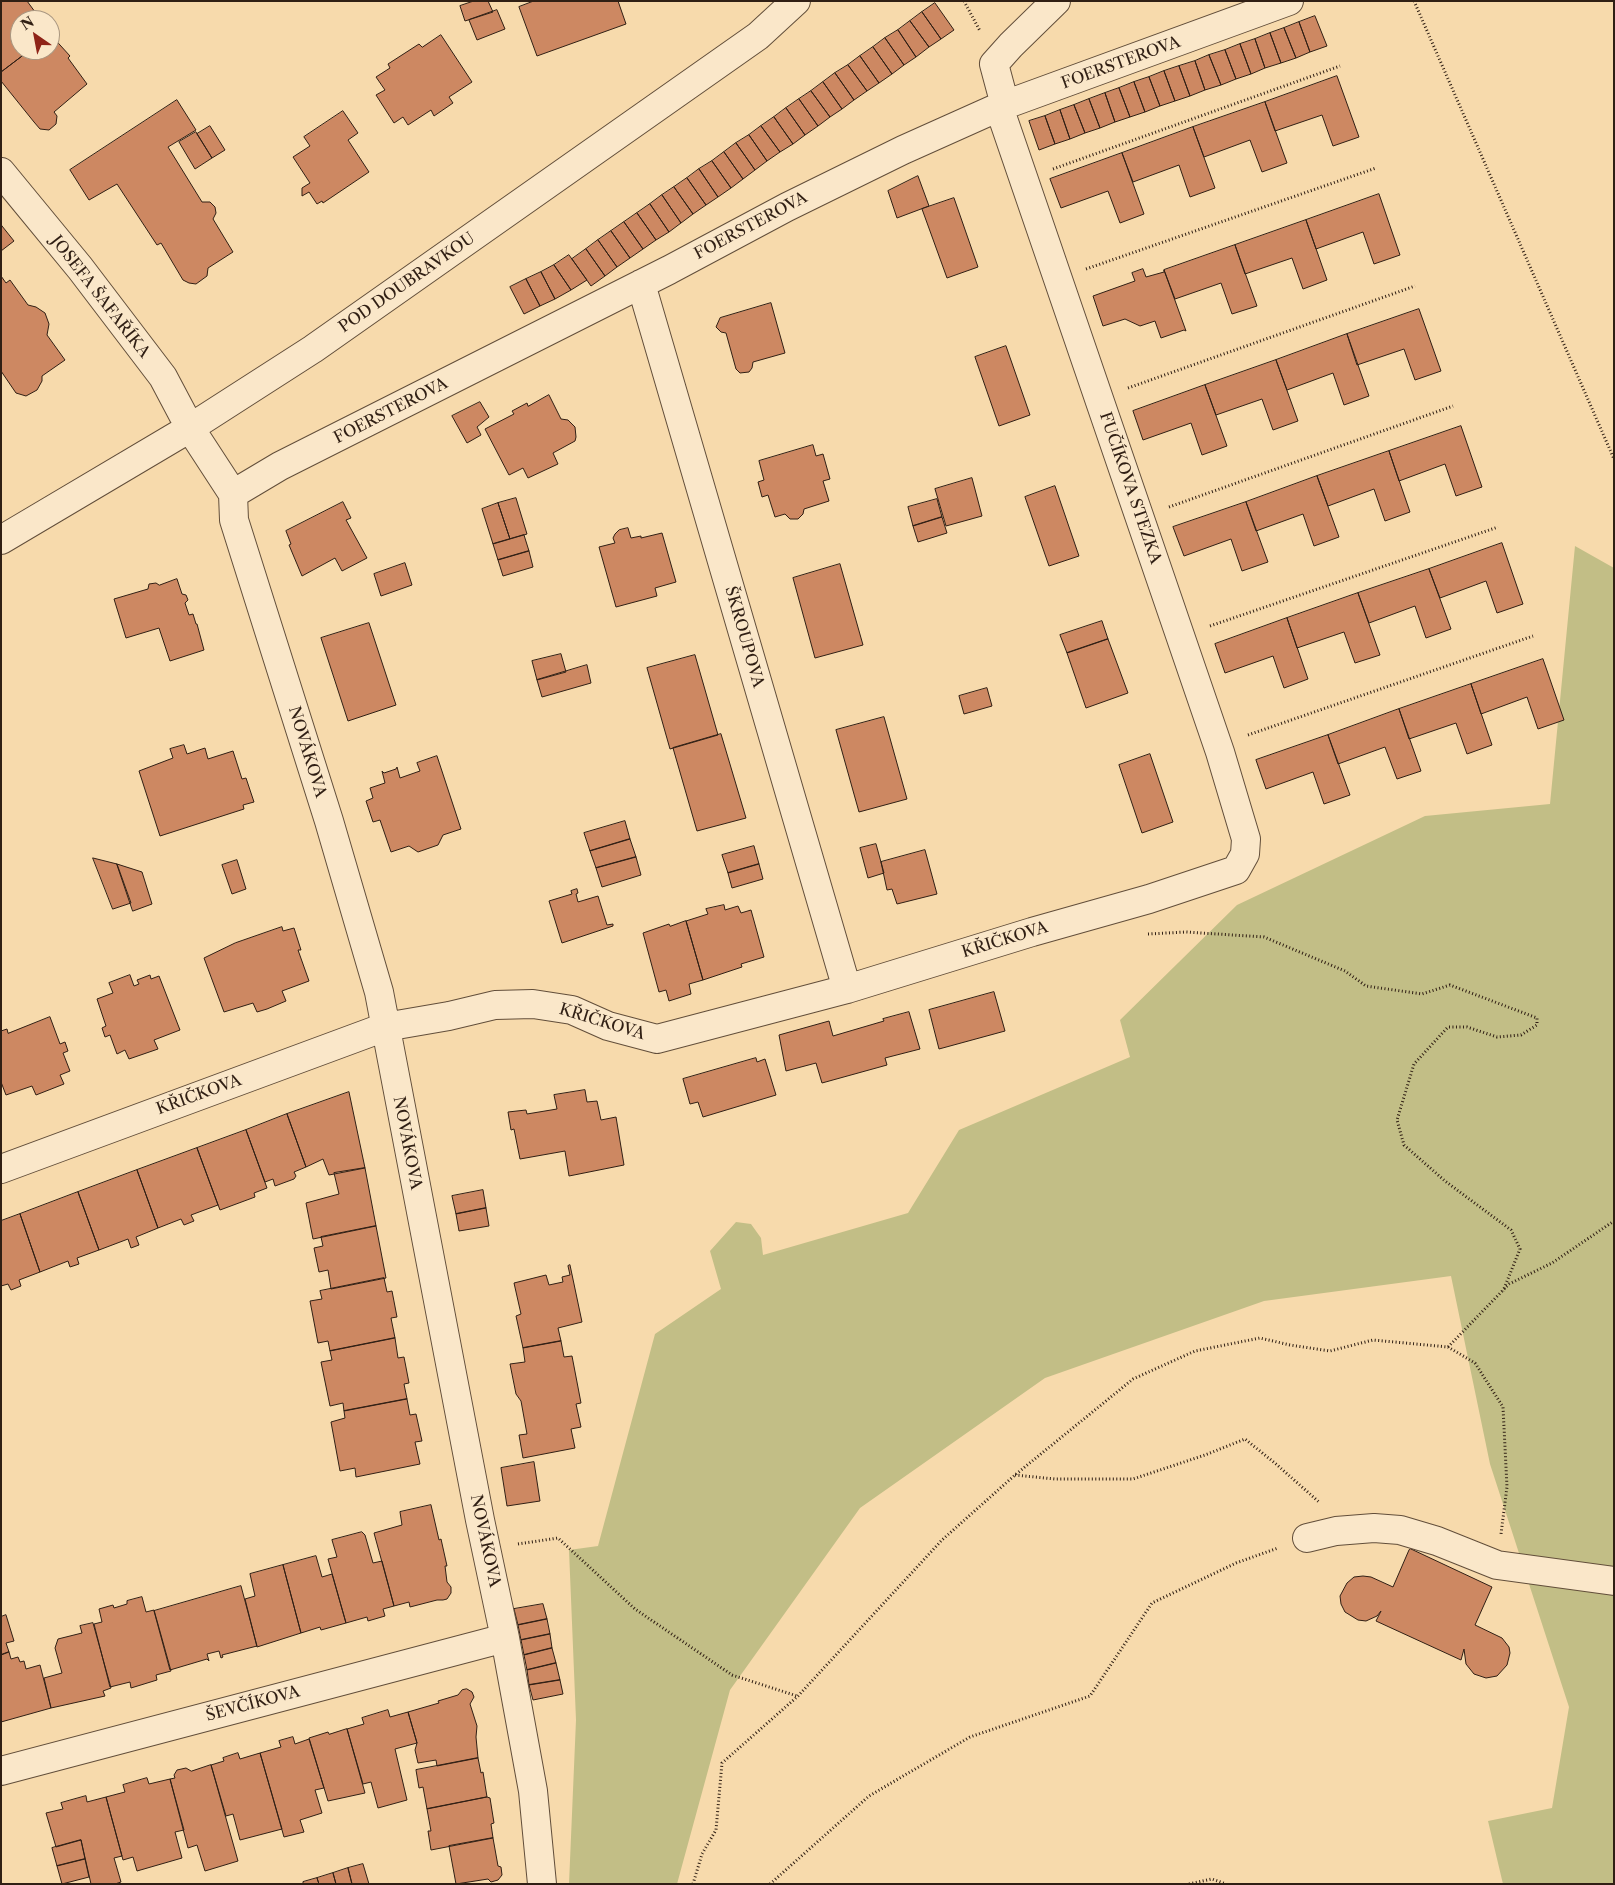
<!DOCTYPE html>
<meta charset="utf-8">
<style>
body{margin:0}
#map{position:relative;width:1615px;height:1885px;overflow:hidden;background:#f7daac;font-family:"Libre Caslon Text",serif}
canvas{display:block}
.frame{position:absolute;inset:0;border:2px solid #301f14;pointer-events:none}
.north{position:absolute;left:10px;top:10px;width:50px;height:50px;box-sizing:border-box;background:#fae7c9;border:1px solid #a99781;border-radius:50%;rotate:327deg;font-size:14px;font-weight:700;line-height:20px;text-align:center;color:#301f14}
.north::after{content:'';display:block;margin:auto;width:18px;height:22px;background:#8f2418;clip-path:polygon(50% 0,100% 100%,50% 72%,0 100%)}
</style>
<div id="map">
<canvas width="1615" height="1885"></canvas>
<div class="frame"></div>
<div class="north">N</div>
</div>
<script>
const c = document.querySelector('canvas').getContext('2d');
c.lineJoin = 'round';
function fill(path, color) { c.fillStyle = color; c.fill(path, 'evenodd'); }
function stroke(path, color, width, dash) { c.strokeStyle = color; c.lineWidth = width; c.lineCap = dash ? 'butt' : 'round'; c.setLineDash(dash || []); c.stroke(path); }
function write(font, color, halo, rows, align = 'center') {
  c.font = font + ' "Libre Caslon Text",serif'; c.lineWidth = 4; c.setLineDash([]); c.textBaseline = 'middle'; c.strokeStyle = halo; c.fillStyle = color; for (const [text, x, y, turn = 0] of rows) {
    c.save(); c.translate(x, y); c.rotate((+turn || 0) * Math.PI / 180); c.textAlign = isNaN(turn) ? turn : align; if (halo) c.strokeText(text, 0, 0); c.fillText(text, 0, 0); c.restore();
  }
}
fill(new Path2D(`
 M1575 546 1614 568V1884H1503L1488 1821 1552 1808 1569 1707 1490 1464 1451 1276 1264 1301 1045 1378 860 1508 730 1690 677 1884H569L576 1720 569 1550 598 1546 655 1334 721 1289 710 1251 736 1222 751 1224 761 1238 763 1255 908 1213 959 1130 1130 1057 1120 1020 1237 905 1425 816 1550 804Z`), '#c2be86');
const building = new Path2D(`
 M1 1H27L41 20H20V50H30L1 72Z
 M474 1H488L493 12 465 21 460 6Z
 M534 1H618L626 24 537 56 519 7Z
 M935 3 954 30 941 39 922 12Z
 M497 10 505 29 477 40 469 20Z
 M922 12 941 39 929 47 910 21Z
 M1315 16 1327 46 1310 52 1299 22Z
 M910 21 929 47 916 57 898 30Z
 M1299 22 1310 52 1296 58 1284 28Z
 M1284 28 1296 58 1281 63 1270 33Z
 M898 30 916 57 904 65 885 38Z
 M1270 33 1281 63 1265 68 1255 39Z
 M50 34 70 56 68 58 87 84 54 112 57 116 56 124 49 130 40 129 34 122 1 81V72L30 50H50Z
 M441 35 472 82 449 97 453 103 434 116 431 110 408 125 403 117 394 123 376 95 385 90 376 77 390 68 388 64 419 44 422 47Z
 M885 38 904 65 892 74 873 47Z
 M1255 39 1265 68 1251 74 1240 44Z
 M1240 44 1251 74 1236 79 1225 50Z
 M873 47 892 74 879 83 860 56Z
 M1225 50 1236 79 1221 85 1209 55Z
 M1209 55 1221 85 1205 90 1195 61Z
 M860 56 879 83 867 91 848 65Z
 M1195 61 1205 90 1190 96 1179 66Z
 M848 65 867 91 854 100 835 73Z
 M1179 66 1190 96 1175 101 1164 71Z
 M1164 71 1175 101 1160 106 1149 77Z
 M835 73 854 100 842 109 823 82Z
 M1337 76 1359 137 1333 146 1322 115 1275 131 1265 102Z
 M1149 77 1160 106 1145 112 1134 82Z
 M823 82 842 109 830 117 811 91Z
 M1134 82 1145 112 1130 117 1119 88Z
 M1119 88 1130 117 1115 122 1105 93Z
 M811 91 830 117 818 126 799 99Z
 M1105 93 1115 122 1100 128 1089 99Z
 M799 99 818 126 805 135 786 108Z
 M1089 99 1100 128 1085 133 1074 105Z
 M177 100 196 130 168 147 202 202H210L215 207 216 213 213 219 233 252 208 268 207 276 196 284 189 283 183 280 161 243 157 245 117 184 89 200 70 170Z
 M1265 102 1287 163 1262 172 1250 140 1204 157 1193 127Z
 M1074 105 1085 133 1070 139 1060 110Z
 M786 108 805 135 793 144 774 117Z
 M1060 110 1070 139 1055 144 1045 116Z
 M343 111 358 133 348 140 369 172 323 203 322 201 317 204 309 192 302 196V188L310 183 293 157 310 146 304 137Z
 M1045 116 1055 144 1039 150 1029 121Z
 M774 117 793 144 780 152 761 126Z
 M210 126 225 150 212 158 197 134Z
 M761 126 780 152 767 161 749 135Z
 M1193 127 1215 188 1190 197 1179 165 1133 182 1122 153Z
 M196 132 212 158 195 169 179 142Z
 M749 135 767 161 755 170 736 143Z
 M736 143 755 170 743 179 724 152Z
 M724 152 743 179 731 188 712 161Z
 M1122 153 1144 214 1120 223 1108 191 1061 208 1050 179Z
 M712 161 731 188 718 197 699 169Z
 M699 169 718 197 706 205 687 178Z
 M918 176 929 206 897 218 888 191Z
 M687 178 706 205 693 214 674 187Z
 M674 187 693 214 681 223 662 195Z
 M1379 194 1400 255 1374 264 1363 232 1316 249 1306 220Z
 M662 195 681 223 669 232 650 204Z
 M954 198 978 267 947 278 922 209Z
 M650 204 669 232 656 240 637 213Z
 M637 213 656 240 643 249 624 222Z
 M1306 220 1327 280 1303 289 1292 258 1245 274 1235 245Z
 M624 222 643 249 630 258 611 231Z
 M2 226 14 241 1 251V227Z
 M611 231 630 258 617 267 598 240Z
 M598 240 617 267 605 276 586 249Z
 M1235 245 1257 306 1232 314 1221 283 1175 299 1164 270Z
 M586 249 605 276 591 286 572 259Z
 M569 255 587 280 571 290 554 265Z
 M554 265 571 290 555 299 541 272Z
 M1143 269 1146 277 1164 272V270L1186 331 1184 330 1161 338 1155 321 1140 326 1125 319 1103 326 1093 296 1135 281 1132 273Z
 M541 272 555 299 540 306 526 279Z
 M1 276 6 283 10 280 28 305 36 307 45 313 49 324 47 335 65 360 42 376V381L37 390 26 396 16 393 1 371Z
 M526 279 540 306 524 314 510 287Z
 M771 303 785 353 753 362 752 368 749 372 740 373 736 369 726 333 721 332 716 327 720 318Z
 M1419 309 1441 371 1415 380 1404 349 1357 365 1347 334Z
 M1347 334 1369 396 1344 405 1333 373 1287 390 1276 360Z
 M1006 346 1030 415 999 426 975 357Z
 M1276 360 1298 421 1273 430 1262 399 1216 415 1205 385Z
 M1205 385 1227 446 1202 455 1191 423 1143 440 1133 411Z
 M549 395 561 419 568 420 575 427 576 437 575 441 553 453 558 464 528 478 523 468 509 475 485 429 514 414 512 411 527 403 528 406Z
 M480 402 489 417 477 427 481 435 467 443 452 416Z
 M1461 426 1482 487 1456 496 1445 464 1399 481 1389 451Z
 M813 445 816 456 823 454 830 479 823 481 829 501 804 509 803 514 798 519H790L785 514 775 517 768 495 762 497 758 482 764 480 759 461Z
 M1389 451 1410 512 1385 521 1374 489 1328 506 1317 476Z
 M1317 476 1339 537 1314 546 1303 514 1256 531 1246 502Z
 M972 478 982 516 946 526 935 489Z
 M1055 486 1079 556 1049 566 1025 497Z
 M516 498 527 534 510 539 498 503Z
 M937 499 942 517 913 526 908 507Z
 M343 502 351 518 346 520 367 558 342 571 335 558 302 576 289 545 291 544 286 531Z
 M1246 502 1268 562 1242 571 1231 539 1184 556 1173 527Z
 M498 503 510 539 493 544 482 509Z
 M942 517 947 533 918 542 913 526Z
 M628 528 631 538 641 536V538L662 533 676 582 655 588 657 596 616 607 599 547 615 543 613 538 615 534 619 530Z
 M524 535 529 551 498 560 493 544Z
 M1502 543 1523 604 1497 613 1486 581 1440 598 1429 569Z
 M529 551 533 567 503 576 498 560Z
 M405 563 412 585 381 596 374 574Z
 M840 564 863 645 815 658 793 578Z
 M1429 569 1451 629 1426 638 1415 606 1369 623 1358 593Z
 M177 579 182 594 186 595 188 600 185 603 189 615 193 614 196 624H197L204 650 170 661 159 628 126 638 114 599 148 589 149 584 156 583 159 585Z
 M1358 593 1380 655 1355 663 1344 632 1297 648 1287 618Z
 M1287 618 1308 679 1284 688 1273 656 1225 673 1215 644Z
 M1102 621 1108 639 1067 653 1060 635Z
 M369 623 396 705 348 721 321 638Z
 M1108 639 1128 693 1086 708 1067 653Z
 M561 654 566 672 537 680 532 661Z
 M695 655 718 735 670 749 647 668Z
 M1543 659 1564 720 1538 729 1527 697 1481 714 1471 684Z
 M587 665 591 683 542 697 537 680Z
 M1471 684 1492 745 1467 754 1456 723 1409 739 1399 709Z
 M987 688 992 706 964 714 959 696Z
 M1399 709 1421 771 1397 779 1385 747 1338 764 1328 735Z
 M884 717 907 799 859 812 836 730Z
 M721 734 746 818 697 831 673 748Z
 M1328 735 1350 795 1324 804 1313 772 1266 789 1256 760Z
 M184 745 187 754 205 748 208 759 233 751 242 779 246 778 254 802 243 805 244 809 160 836 139 771 173 758 170 749Z
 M1150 754 1173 822 1142 833 1119 765Z
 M437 756 461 829 443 835 438 845 418 852 409 846 391 852 380 820 373 822 366 801 373 798 370 788 385 783 382 771 384 773 396 769 397 767 400 778 420 771 417 763Z
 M625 821 630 839 590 851 584 833Z
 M630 839 636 857 596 868 590 851Z
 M876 844 884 873 868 878 860 848Z
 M754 846 759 864 728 873 722 855Z
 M925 850 937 894 897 904 892 889 887 890 881 862Z
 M636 857 641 875 602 887 596 868Z
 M93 858 117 864 131 903 113 909Z
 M237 860 246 889 232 894 222 865Z
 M117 864 142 872 152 904 133 911Z
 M759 864 763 879 732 888 728 873Z
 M577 889 578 893 576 894 578 902 598 896 607 925 613 924V926L562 943 549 901 572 894 571 891Z
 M724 905 725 910 738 906 741 913 751 910 764 957 741 964 742 967 703 980 686 921 708 914 706 909Z
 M686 921 703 980 689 984 691 994 669 1001 666 990 659 992 643 933 669 924 670 926Z
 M282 927 283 931 294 928 301 950H298L309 981 282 991 286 1001 267 1009 257 1012 253 1003 224 1012 204 958 235 943Z
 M130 975 134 986 139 984 137 980 150 975 151 979 159 976 180 1030 154 1040 158 1049 129 1059 125 1050 117 1054 110 1035 105 1037 102 1028 106 1026 97 999 113 993 109 983Z
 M994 992 1005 1031 939 1049 929 1010Z
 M909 1012 920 1049 885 1058 887 1065 822 1083 816 1063 786 1071 779 1035 829 1021 833 1036 884 1021 883 1019Z
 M50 1017 60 1044 65 1042 68 1051 63 1053 70 1071 60 1075 64 1084 36 1095 32 1086 6 1095 1 1082V1031L7 1029 8 1033Z
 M756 1058 757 1062 765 1059 776 1095 703 1117 698 1102 690 1104 683 1079Z
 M585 1090 587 1102 597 1101 601 1120 616 1117 624 1165 569 1176 565 1151 520 1159 514 1129 511 1130 508 1112 526 1110 527 1114 557 1109 554 1095Z
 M349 1092 365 1168 329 1175 323 1159 306 1167 287 1114Z
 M287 1114 306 1167 294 1172 296 1176 294 1179 275 1186 273 1179 265 1182 246 1130Z
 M246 1130 267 1188 254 1193 255 1197 220 1210 197 1148Z
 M197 1148 218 1205 191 1215 194 1221 184 1225 181 1219 158 1228 137 1170Z
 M365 1168 376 1226 313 1239 306 1203 339 1194 334 1173Z
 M137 1170 158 1228 136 1237 139 1245 131 1248 128 1239 99 1250 78 1192Z
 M483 1190 486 1208 456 1214 452 1196Z
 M78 1192 99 1250 77 1258 79 1264 70 1267 68 1261 40 1272 20 1214Z
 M486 1208 489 1226 459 1231 456 1214Z
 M20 1214 40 1272 19 1280 21 1286 11 1290 8 1284 1 1286V1221Z
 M376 1226 386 1278 331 1289 328 1270 319 1272 314 1248 323 1246 321 1237Z
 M570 1265 582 1322 558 1328 561 1341 523 1348 516 1316 521 1314 514 1283 546 1275 549 1285 563 1282 562 1277 570 1275 568 1266Z
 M384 1278 387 1292 392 1291 397 1317 391 1318 395 1338 330 1351 328 1341 318 1343 310 1301 322 1299 320 1291Z
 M395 1338 398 1358 404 1357 409 1383 404 1384 407 1399 344 1411 343 1403 330 1406 321 1362 332 1360 330 1351Z
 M561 1341 564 1357 572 1356 581 1403 576 1404 581 1427 571 1429 575 1448 523 1458 519 1435 527 1434 521 1401 516 1394 510 1364 525 1362 523 1348Z
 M407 1399 410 1415 416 1414 422 1441 415 1442 420 1464 356 1477 355 1468 340 1471 331 1422 345 1418 344 1411Z
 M534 1462 540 1501 507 1506 501 1468Z
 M431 1505 439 1540 441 1539 447 1566H445L447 1582 451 1587V1593L447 1599 443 1600H437L410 1607 409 1602 394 1606 374 1533 402 1525 400 1512Z
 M362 1532 365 1535 373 1563 382 1561 394 1606 383 1609 385 1616 368 1621 367 1617 346 1623 328 1559 337 1557 332 1540Z
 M1411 1549 1492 1587 1475 1625 1502 1638 1509 1647 1510 1653 1507 1665 1497 1676 1486 1678 1474 1674 1466 1664 1464 1649 1461 1660 1376 1621 1381 1611 1377 1616 1366 1621 1358 1620 1345 1612 1341 1604 1340 1596 1347 1583 1354 1577 1363 1576 1371 1577 1393 1587 1409 1550Z
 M316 1556 322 1577 332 1574 346 1623 321 1630 320 1627 301 1633 283 1565Z
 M283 1565 301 1633 257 1647 245 1599 255 1596 250 1574Z
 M241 1586 257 1646 222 1655 223 1657 221 1658 219 1651 207 1654 209 1661 207 1659 170 1670 154 1611Z
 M142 1597 146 1612 154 1610 171 1671 156 1675 157 1680 131 1688 130 1682 110 1687 94 1624 102 1622 99 1609 113 1605 114 1608 127 1604V1601Z
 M543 1604 547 1619 518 1625 514 1609Z
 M6 1615 14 1641 6 1643 9 1652 1 1655V1617Z
 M547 1619 550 1634 521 1640 518 1625Z
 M93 1623 111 1688 103 1691 105 1696 51 1708 44 1678 62 1673 55 1648 58 1639 82 1633 80 1626Z
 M550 1634 552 1648 524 1655 521 1640Z
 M552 1648 556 1663 527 1670 524 1655Z
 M9 1652 11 1659 18 1657 20 1662 24 1661 26 1669 40 1665 51 1708 1 1722V1655Z
 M556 1663 560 1680 529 1685 527 1670Z
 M560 1680 563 1694 533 1700 529 1685Z
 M467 1689 472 1692 474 1697 470 1704 477 1726 476 1737 478 1758 437 1766 436 1760 418 1763 415 1750 417 1743 408 1712 439 1703 438 1701 458 1695 462 1690Z
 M388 1710 390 1717 408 1712 417 1743 395 1749 407 1800 378 1808 371 1782 363 1784 347 1729 364 1724 362 1718Z
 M347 1729 365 1793 328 1801 309 1738 328 1732 329 1734Z
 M293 1737 295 1744 309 1739 324 1788 315 1790 322 1813 300 1820 304 1832 284 1837 260 1753 281 1747 279 1741Z
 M238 1753 240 1759 260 1753 282 1829 240 1840 233 1814 226 1816 211 1765 224 1761 223 1758Z
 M478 1758 481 1773 483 1772 487 1797 427 1809 423 1787 419 1788 416 1770Z
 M211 1765 238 1861 205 1871 197 1845 188 1848 170 1779 175 1778 174 1775 177 1770 186 1768 191 1771Z
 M147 1778 149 1784 170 1779 184 1830 175 1832 182 1858 137 1871 133 1857 123 1860 106 1797 125 1792 123 1785Z
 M86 1796 87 1802 106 1797 122 1856 114 1858 121 1882 115 1884H91L81 1840 56 1847 46 1813 63 1809 61 1803Z
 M487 1797 490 1798 494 1823 491 1824 493 1838 431 1850 428 1831H431L427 1809Z
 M493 1838 498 1866 501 1867 502 1875 498 1880 491 1882 488 1879 456 1884 449 1846Z
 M81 1840 85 1859 57 1866 52 1848Z
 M85 1859 89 1877 62 1884 57 1866Z
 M363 1864 369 1884H352L348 1868Z
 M348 1868 352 1884H336L333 1873Z
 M333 1873 336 1884H319L317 1878Z
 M317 1878 319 1884H303V1882Z`);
fill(building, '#cd8862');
stroke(building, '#301f14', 1);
const minor = new Path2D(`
 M1005 105 994 64 1011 45 1056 1
 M1 172 80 268 163 377 190 428 233 494 234 520 329 821 379 992 480 1520 505 1638 533 1791 542 1884
 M641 284 847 989
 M233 494 280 466 669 270 787 207 903 150 999 107 1289 1
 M1 540 190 428 313 349 758 36 796 1
 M1 1169 385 1027 449 1016 495 1005 533 1004 572 1010 608 1026 657 1039 847 989 1032 932 1149 899 1236 870 1245 854 1246 839 1220 752 999 107
 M1307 1538 1336 1531 1374 1528 1400 1530 1437 1541 1497 1565 1614 1581
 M1 1771 505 1638`);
stroke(minor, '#624e3a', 30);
stroke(new Path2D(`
 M964 1 980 31
 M1414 1 1614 459
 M1053 169 1340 66
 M1086 269 1376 168
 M1128 388 1415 286
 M1169 507 1453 406
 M1210 626 1498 527
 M1248 735 1533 636
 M1148 934 1186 932 1264 937 1345 971 1366 986 1422 994 1450 985 1537 1018V1025L1521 1035 1497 1037 1467 1027H1448L1414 1064 1397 1120 1404 1145 1445 1181 1511 1230 1520 1249 1503 1291
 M1448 1347 1509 1284 1552 1263 1614 1221
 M1015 1475 1055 1479H1133L1205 1455 1245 1439 1276 1464 1319 1502
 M518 1544 558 1538 635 1609 732 1675 797 1696
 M693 1884 702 1854 716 1830 722 1763 798 1696 942 1540 1015 1475 1133 1379 1195 1351 1260 1338 1290 1345 1330 1351 1373 1340 1448 1347 1475 1363 1503 1407 1507 1487 1501 1534
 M770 1884 869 1796 970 1737 1090 1696 1152 1603 1236 1563 1278 1548
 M1189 1884 1212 1879 1226 1884`), '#301f14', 3, [1, 2.5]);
stroke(minor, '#fae7c9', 28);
write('16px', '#301f14', '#fae7c9', [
 ["FOERSTEROVA",1121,63,-20],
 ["FOERSTEROVA",751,226,-28],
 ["POD DOUBRAVKOU",407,283,-35],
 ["JOSEFA ŠAFAŘÍKA",100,297,52],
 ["FOERSTEROVA",391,411,-27],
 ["FUČÍKOVA STEZKA",1130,488,71],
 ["ŠKROUPOVA",744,637,74],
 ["NOVÁKOVA",307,752,73],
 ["KŘIČKOVA",1005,940,-17],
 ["KŘIČKOVA",602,1022,17],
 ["KŘIČKOVA",199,1095,-20],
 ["NOVÁKOVA",407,1143,79],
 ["NOVÁKOVA",485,1541,78],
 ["ŠEVČÍKOVA",253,1704,-15]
]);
</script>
